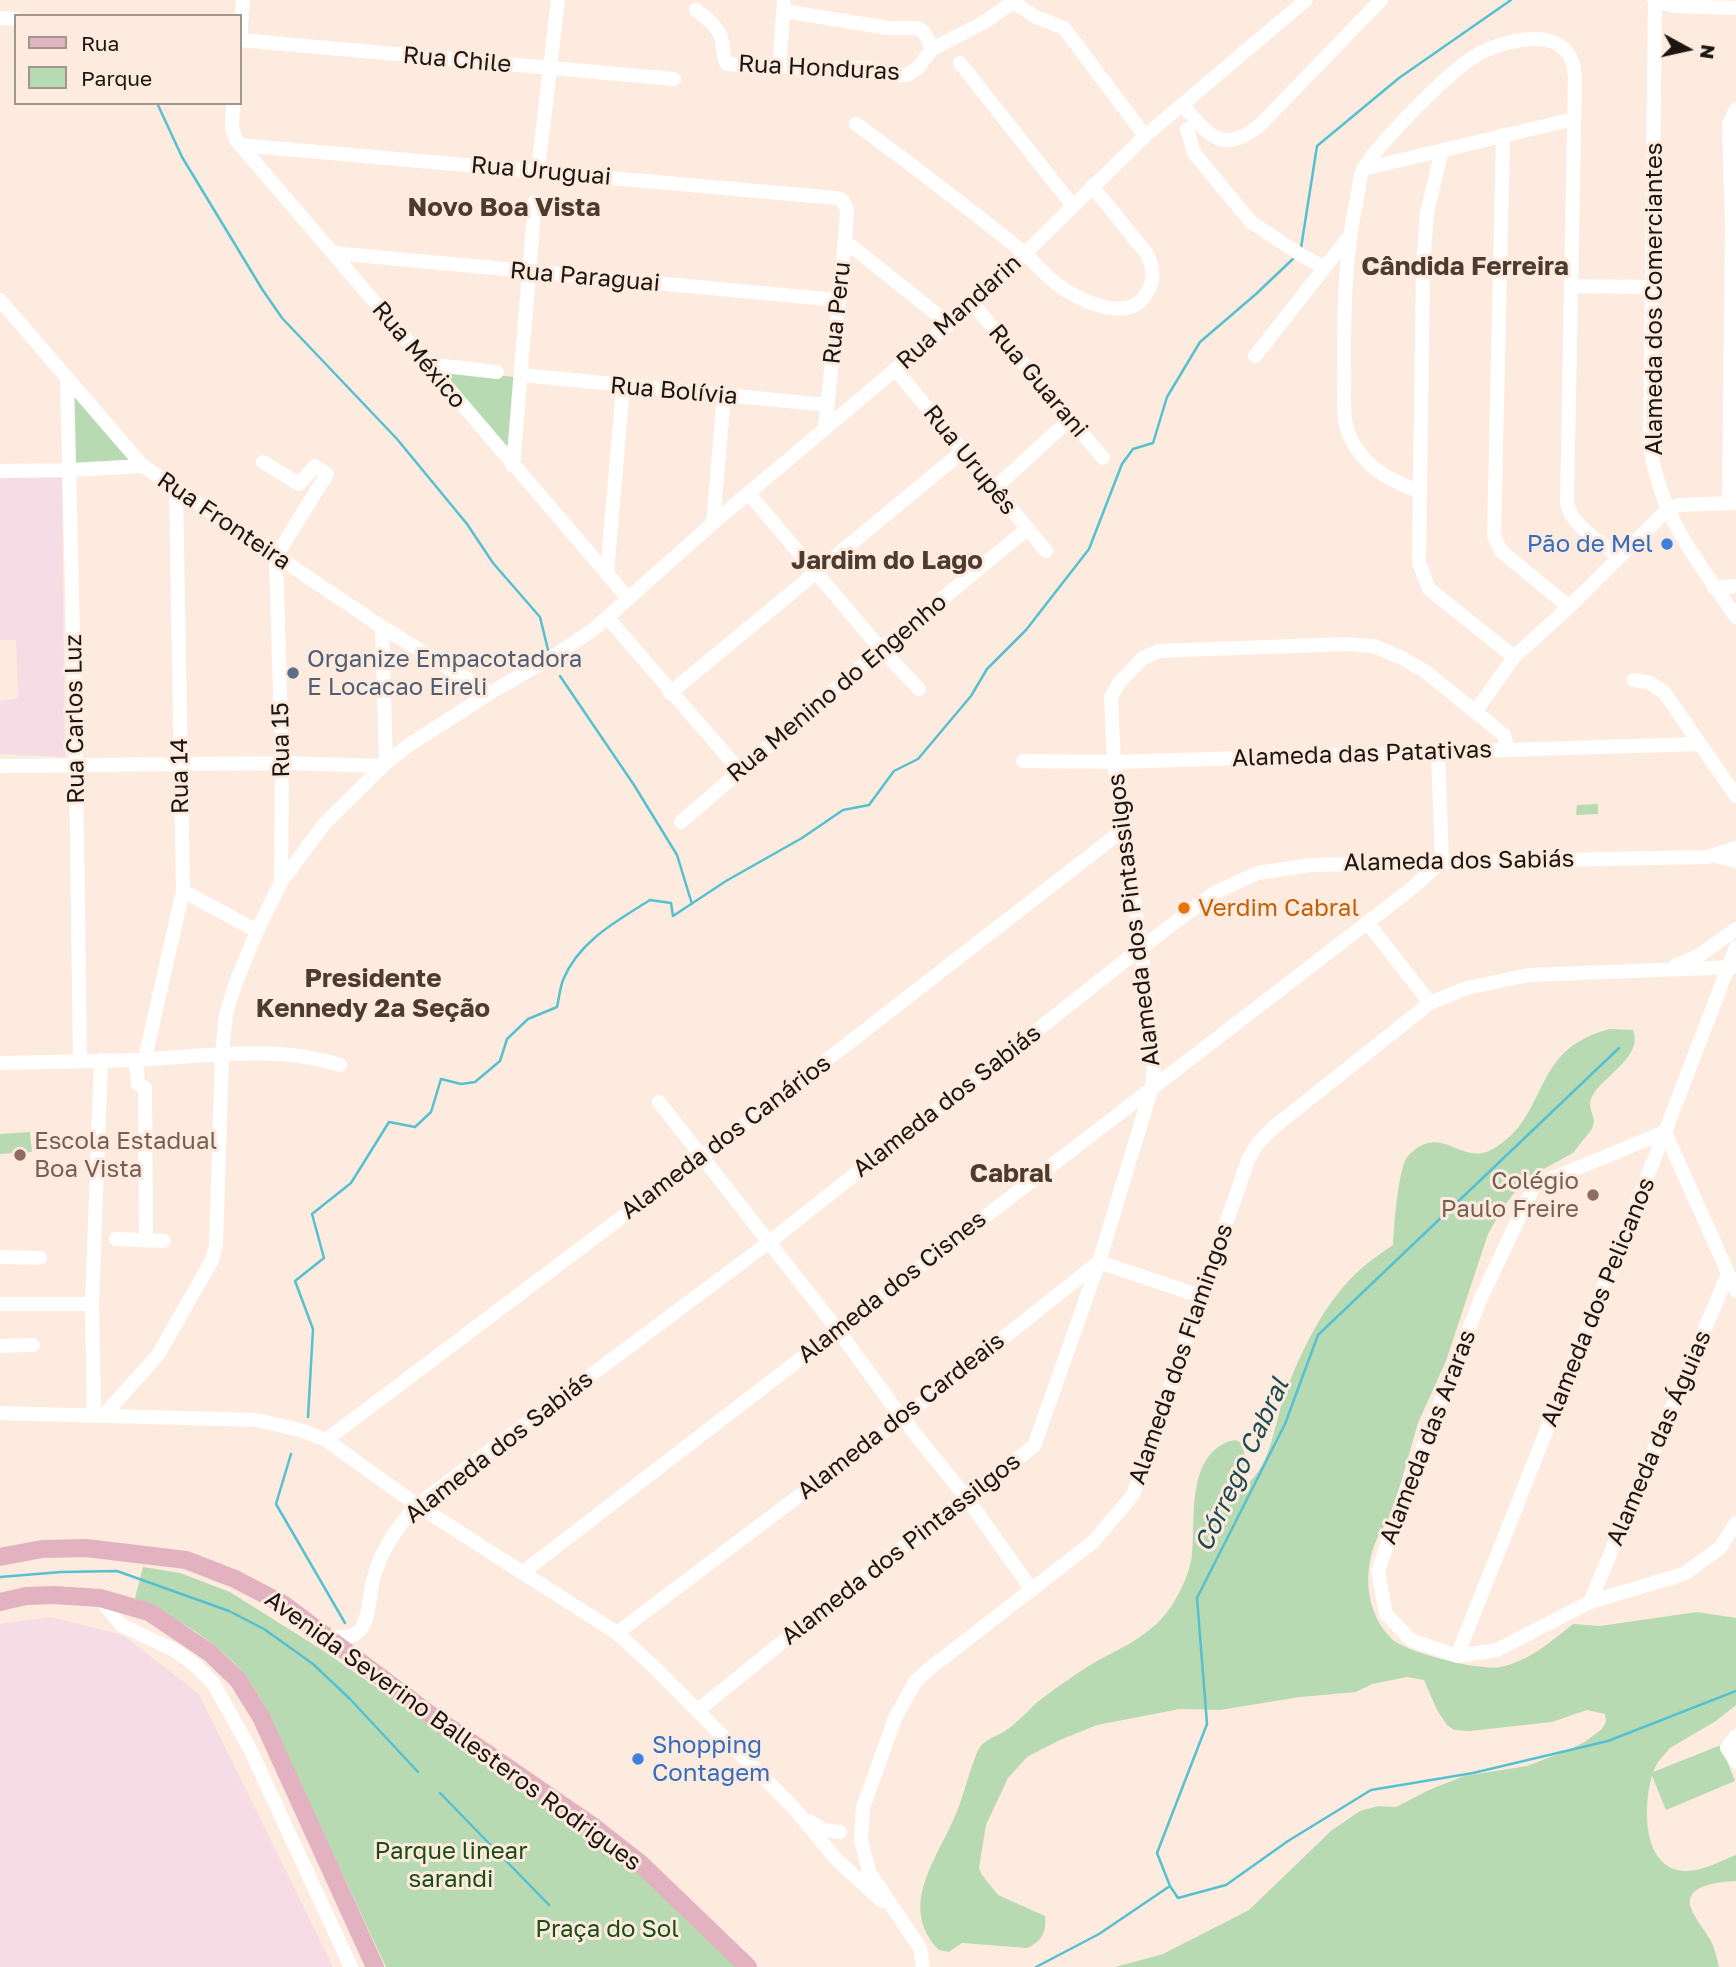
<!DOCTYPE html>
<meta charset="utf-8">
<style>
body{margin:0}
#map{position:relative;width:1736px;height:1967px;overflow:hidden;background:#fcebde;font-family:"Golos Text",sans-serif}
canvas{display:block}
.legend{position:absolute;left:14px;top:14px;width:228px;height:91px;box-sizing:border-box;background:#fcebde;border:2px solid #a3968c;margin:0;padding:9px 12px;list-style:none;font-size:21px;color:#1d1610}
.legend li{display:flex;align-items:center;gap:14px;height:35px}
.legend b{width:35px;border:2px solid #a3968c}
.north{position:absolute;left:1652px;top:14px;width:70px;height:70px;-webkit-text-stroke:5px #fcebde;paint-order:stroke;rotate:98deg;font-size:19px;font-weight:700;line-height:28px;text-align:center;color:#1d1610}
.north::after{content:'';display:block;margin:auto;width:24px;height:32px;background:#1d1610;clip-path:polygon(50% 0,100% 100%,50% 72%,0 100%)}
</style>
<div id="map">
<canvas width="1736" height="1967"></canvas>
<ul class="legend">
<li><b style="height:9px;background:#e2b2c0"></b>Rua</li>
<li><b style="height:19px;background:#b8dab2"></b>Parque</li>
</ul>
<div class="north">N</div>
</div>
<script>
const c = document.querySelector('canvas').getContext('2d');
c.lineJoin = 'round';
function fill(path, color) { c.fillStyle = color; c.fill(path, 'evenodd'); }
function stroke(path, color, width, dash) { c.strokeStyle = color; c.lineWidth = width; c.lineCap = dash ? 'butt' : 'round'; c.setLineDash(dash || []); c.stroke(path); }
function write(font, color, halo, rows, align = 'center') {
  c.font = font + ' "Golos Text",sans-serif'; c.lineWidth = 6; c.setLineDash([]); c.textBaseline = 'middle'; c.strokeStyle = halo; c.fillStyle = color; for (const [text, x, y, turn = 0] of rows) {
    c.save(); c.translate(x, y); c.rotate((+turn || 0) * Math.PI / 180); c.textAlign = isNaN(turn) ? turn : align; if (halo) c.strokeText(text, 0, 0); c.fillText(text, 0, 0); c.restore();
  }
}
fill(new Path2D(`
 M62 477 65 757 0 754V701L18 698 16 640H0V478Z
 M51 1617 123 1635 199 1694 333 1967H0V1624Z`), '#f6dde5');
fill(new Path2D(`
 M439 371 516 377 509 455Z
 M67 378 143 466 70 470Z
 M1598 804V814L1576 815 1577 805Z
 M1610 1029 1633 1030C1644 1058 1600 1077 1591 1099 1588 1105 1593 1114 1594 1121L1592 1129 1573 1153 1525 1179 1504 1206 1488 1234 1446 1361 1418 1423 1391 1517C1362 1549 1359 1608 1392 1639 1407 1653 1480 1671 1500 1667 1530 1661 1550 1642 1573 1624L1600 1626 1697 1612 1736 1618V1705L1716 1721 1670 1748 1658 1762 1653 1772 1721 1745 1735 1781 1666 1810 1652 1776C1643 1806 1642 1868 1684 1871 1702 1872 1720 1861 1736 1855V1881C1722 1882 1683 1884 1691 1908 1695 1919 1705 1930 1711 1941 1715 1949 1717 1958 1719 1967H1115L1163 1954 1249 1910 1332 1830 1360 1811 1378 1806 1396 1807 1429 1790 1464 1776 1527 1766 1571 1749 1586 1741 1602 1729 1606 1722 1605 1714 1587 1710 1552 1722 1470 1731 1454 1730 1447 1725 1437 1710 1424 1680 1407 1677 1372 1684 1356 1692 1300 1697 1220 1710 1180 1709 1097 1725 1060 1740 1027 1757 1008 1778 986 1825 979 1868 982 1875 998 1895 1045 1916C1047 1931 1042 1942 1027 1948L962 1943 949 1952 939 1950C897 1907 937 1859 955 1816 964 1795 969 1771 978 1750 985 1738 997 1737 1008 1729 1022 1719 1034 1703 1048 1694 1062 1684 1077 1673 1092 1664 1122 1647 1153 1635 1172 1605 1181 1591 1190 1572 1192 1555 1196 1521 1186 1462 1225 1443 1251 1430 1244 1467 1241 1479L1246 1485C1273 1463 1274 1421 1286 1391 1303 1347 1326 1299 1363 1267 1372 1259 1383 1252 1393 1245 1394 1227 1398 1167 1408 1156 1441 1121 1460 1166 1491 1150 1551 1118 1528 1049 1610 1029Z
 M30 1132 32 1152 0 1154V1134Z
 M143 1567 180 1573 230 1592 319 1648 590 1833 635 1868 737 1967H386L260 1698C253 1688 247 1676 238 1667 210 1637 172 1616 135 1598Z`), '#b8dab2');
stroke(new Path2D(`
 M157 103 182 157 262 289 282 318 397 439 467 524 493 563 540 617 548 650
 M1301 248 1317 146 1399 78 1511 0
 M560 676 634 785 677 855 692 904
 M308 1417 313 1329 295 1281 324 1258 312 1214 351 1183 389 1122 415 1127 431 1112 441 1079 461 1084 475 1082 500 1061 507 1039 528 1019 557 1007C559 998 560 988 563 980 579 941 617 921 650 900L671 903 673 916 726 881 802 838 843 810 869 805 894 771 918 759 971 696 987 669 1026 630 1089 549 1122 464 1133 449 1153 443 1167 397 1200 342 1256 294 1296 256
 M291 1454 276 1504 345 1623
 M0 1577 61 1572 117 1571 229 1611 264 1629 313 1664 350 1699 418 1772
 M440 1793 549 1905
 M1170 1886 1157 1853 1207 1724 1197 1598 1285 1424 1318 1335 1619 1048
 M1036 1967 1099 1934 1170 1886 1178 1898 1226 1885 1288 1841 1371 1790 1473 1773 1608 1741 1736 1691`), '#55c1d0', 2.5);
stroke(new Path2D(`
 M1654 0 1674 6 1736 8
 M1655 0 1650 447C1662 521 1696 558 1736 617
 M696 10C709 20 722 29 723 47 724 54 723 58 727 64L779 68H867L890 75H907L918 68 932 49 983 23 1013 2 1036 17 1064 28 1145 136
 M784 11 888 28H918L924 32 932 49
 M0 18 16 19
 M240 39 243 0
 M240 40 674 79
 M960 63 1073 206
 M779 68 784 0
 M233 103 232 127 236 140 627 597
 M1182 105C1210 135 1221 156 1260 125L1381 0
 M856 124C911 164 964 205 1017 247 1037 263 1051 284 1074 295 1095 306 1131 320 1146 294 1155 280 1154 268 1147 254L1092 186
 M1187 129 1194 153 1251 222 1304 257 1325 267
 M1503 135 1494 536 1501 551 1569 607
 M240 145 836 198 842 200 847 210 845 241 825 427
 M1442 150 1427 213 1423 265 1419 563 1429 589 1514 657
 M1363 169 1574 119
 M538 170 558 0
 M845 241 949 324
 M333 253 838 300
 M1572 286 1652 287
 M0 300 143 466 382 627 490 693
 M973 304 1103 458
 M1255 356 1348 238
 M427 364 497 372
 M895 369 1046 551
 M521 375 828 405
 M67 378 76 765 80 1061
 M263 462 299 484 315 466 327 474 276 556 282 763 281 882
 M513 466 535 201
 M0 471 70 470 143 466
 M994 489 1070 419
 M1418 491C1390 480 1367 469 1352 441 1349 435 1346 428 1345 421 1343 402 1345 382 1344 363 1344 308 1345 252 1357 198 1359 189 1359 176 1364 168 1380 142 1451 69 1477 55 1501 41 1559 25 1572 61 1574 66 1574 72 1575 76L1567 503C1572 527 1600 541 1618 556
 M749 494 881 649 919 689
 M1729 503 1732 224 1729 125 1736 109
 M713 523 724 395
 M607 573 623 387
 M1714 588 1736 586
 M607 617 740 771
 M382 627 386 763
 M1634 680 1650 683 1664 692 1736 796
 M670 693 963 451
 M1476 711 1514 657 1569 607 1667 510 1678 505 1736 503
 M1023 761 1114 762 1700 744
 M0 766 282 763 383 766
 M681 822 881 649 1026 530
 M1716 856 1736 861
 M183 891 257 931
 M1367 922 1430 1003
 M1675 966 1700 955 1736 929
 M145 1058 183 891 176 489
 M136 1060 138 1084 145 1088 146 1239
 M0 1063C44 1062 89 1061 133 1060 202 1057 274 1044 340 1065
 M659 1102 837 1329 902 1418 966 1497 1032 1590
 M116 1239 164 1241
 M0 1257 40 1258
 M1736 1291 1665 1132 1534 1186 1481 1298 1405 1493 1378 1571 1386 1614 1411 1640 1457 1656 1497 1650 1590 1602 1684 1574 1720 1548 1736 1523
 M0 1304H92
 M0 1346 33 1345
 M0 1413 257 1420 300 1430 326 1440 417 1505 617 1633 653 1666 793 1807 836 1859 882 1901
 M94 1416 92 1304 101 1060
 M103 1416 158 1355 212 1260 216 1245 222 1054 226 1014 236 982 257 931 281 882 325 823 386 763 409 745 490 693 552 657 594 629 713 523 973 304 1145 136 1306 0
 M326 1440 703 1156 1123 830
 M522 1573 1411 889 1442 861 1438 753
 M100 1598 121 1625 176 1651 195 1665 213 1683 249 1747 351 1967
 M1590 1602 1728 1274
 M617 1633 902 1418 1099 1262 1200 1296
 M325 1636C338 1637 352 1640 361 1629 370 1616 369 1595 373 1580 381 1550 396 1528 417 1505L768 1243 1141 948 1214 893 1257 873 1311 865 1707 857 1736 848
 M1457 1656 1665 1132 1736 947
 M697 1711 838 1597 1034 1446 1099 1262 1152 1087 1154 1065 1141 948 1114 762 1111 697 1119 683 1143 658 1159 651 1345 644 1374 646 1402 658 1426 672 1504 735 1508 750
 M1736 1736 1727 1748 1736 1762
 M809 1821 823 1830 840 1832
 M923 1967 920 1948 869 1872 861 1840 863 1807 896 1716 915 1682 929 1669 1093 1542 1133 1495 1248 1160 1258 1143 1274 1127 1430 1003 1467 988 1529 975 1736 967`), '#fff', 14);
stroke(new Path2D(`
 M0 1557 42 1549 86 1548 186 1560 235 1579 283 1604 428 1713 594 1827 640 1863 748 1967
 M0 1602 26 1596 54 1595 100 1598 149 1612 210 1653 238 1680 261 1717 375 1967`), '#e2b2c0', 18);
for (const [x, y, r, color] of [
 [1667,544,7,"#3f7fe0"],
 [293,673,7,"#5c6f8a"],
 [1184,908,7,"#e8710a"],
 [20,1155,7,"#8d6e63"],
 [1593,1195,7,"#8d6e63"],
 [638,1759,7,"#3f7fe0"]
]) { const dot = new Path2D(); dot.arc(x, y, r, 0, 2 * Math.PI); c.fillStyle = color; c.fill(dot); stroke(dot, '#fcebde', 2.5); }
write('24px', '#1d1610', '#fcebde', [
 ["Rua Chile",457,60,5],
 ["Rua Honduras",819,68,3],
 ["Rua Uruguai",541,171,5],
 ["Rua Paraguai",585,277,5],
 ["Alameda dos Comerciantes",1654,299,-90],
 ["Rua Mandarin",959,312,-42],
 ["Rua Peru",837,313,-84],
 ["Rua México",419,355,50],
 ["Rua Guarani",1038,381,50],
 ["Rua Bolívia",674,391,5],
 ["Rua Urupês",970,460,51],
 ["Rua Fronteira",224,521,34],
 ["Rua Menino do Engenho",837,688,-40],
 ["Rua Carlos Luz",75,719,-91],
 ["Rua 15",281,740,-91],
 ["Alameda das Patativas",1362,754,-2],
 ["Rua 14",180,776,-91],
 ["Alameda dos Sabiás",1459,861,-1],
 ["Alameda dos Pintassilgos",1134,920,-97],
 ["Alameda dos Sabiás",947,1101,-38],
 ["Alameda dos Canários",726,1137,-37],
 ["Alameda dos Cisnes",892,1287,-38],
 ["Alameda dos Pelicanos",1598,1302,-68],
 ["Alameda dos Flamingos",1181,1354,-71],
 ["Alameda dos Cardeais",901,1416,-38],
 ["Alameda das Araras",1428,1437,-69],
 ["Alameda das Águias",1659,1438,-67],
 ["Alameda dos Sabiás",499,1447,-38],
 ["Alameda dos Pintassilgos",901,1549,-38],
 ["Avenida Severino Ballesteros Rodrigues",453,1731,36]
]);
write('24px', '#366cbe', '#fcebde', [
 ["Pão de Mel",1653,544],
 ["Shopping",652,1745,"left"],
 ["Contagem",652,1773,"left"]
], 'right');
write('24px', '#4e5e75', '#fcebde', [
 ["Organize Empacotadora",307,659],
 ["E Locacao Eireli",307,687]
], 'left');
write('24px', '#c56008', '#fcebde', [
 ["Verdim Cabral",1198,908]
], 'left');
write('24px', '#785e54', '#fcebde', [
 ["Escola Estadual",34,1141],
 ["Boa Vista",34,1169],
 ["Colégio",1579,1181,"right"],
 ["Paulo Freire",1579,1209,"right"]
], 'left');
write('24px', '#1a4d12', '#fcebde', [
 ["Parque linear",451,1851],
 ["sarandi",451,1879],
 ["Praça do Sol",607,1929]
]);
write('bold 26px', '#4c3b2e', '#fcebde', [
 ["Novo Boa Vista",504,208],
 ["Cândida Ferreira",1465,267],
 ["Jardim do Lago",887,561],
 ["Presidente",373,979],
 ["Kennedy 2ª Seção",373,1009],
 ["Cabral",1011,1174]
]);
write('italic 26px', '#1a4b51', '#fcebde', [
 ["Córrego Cabral",1242,1465,-65]
]);
</script>
